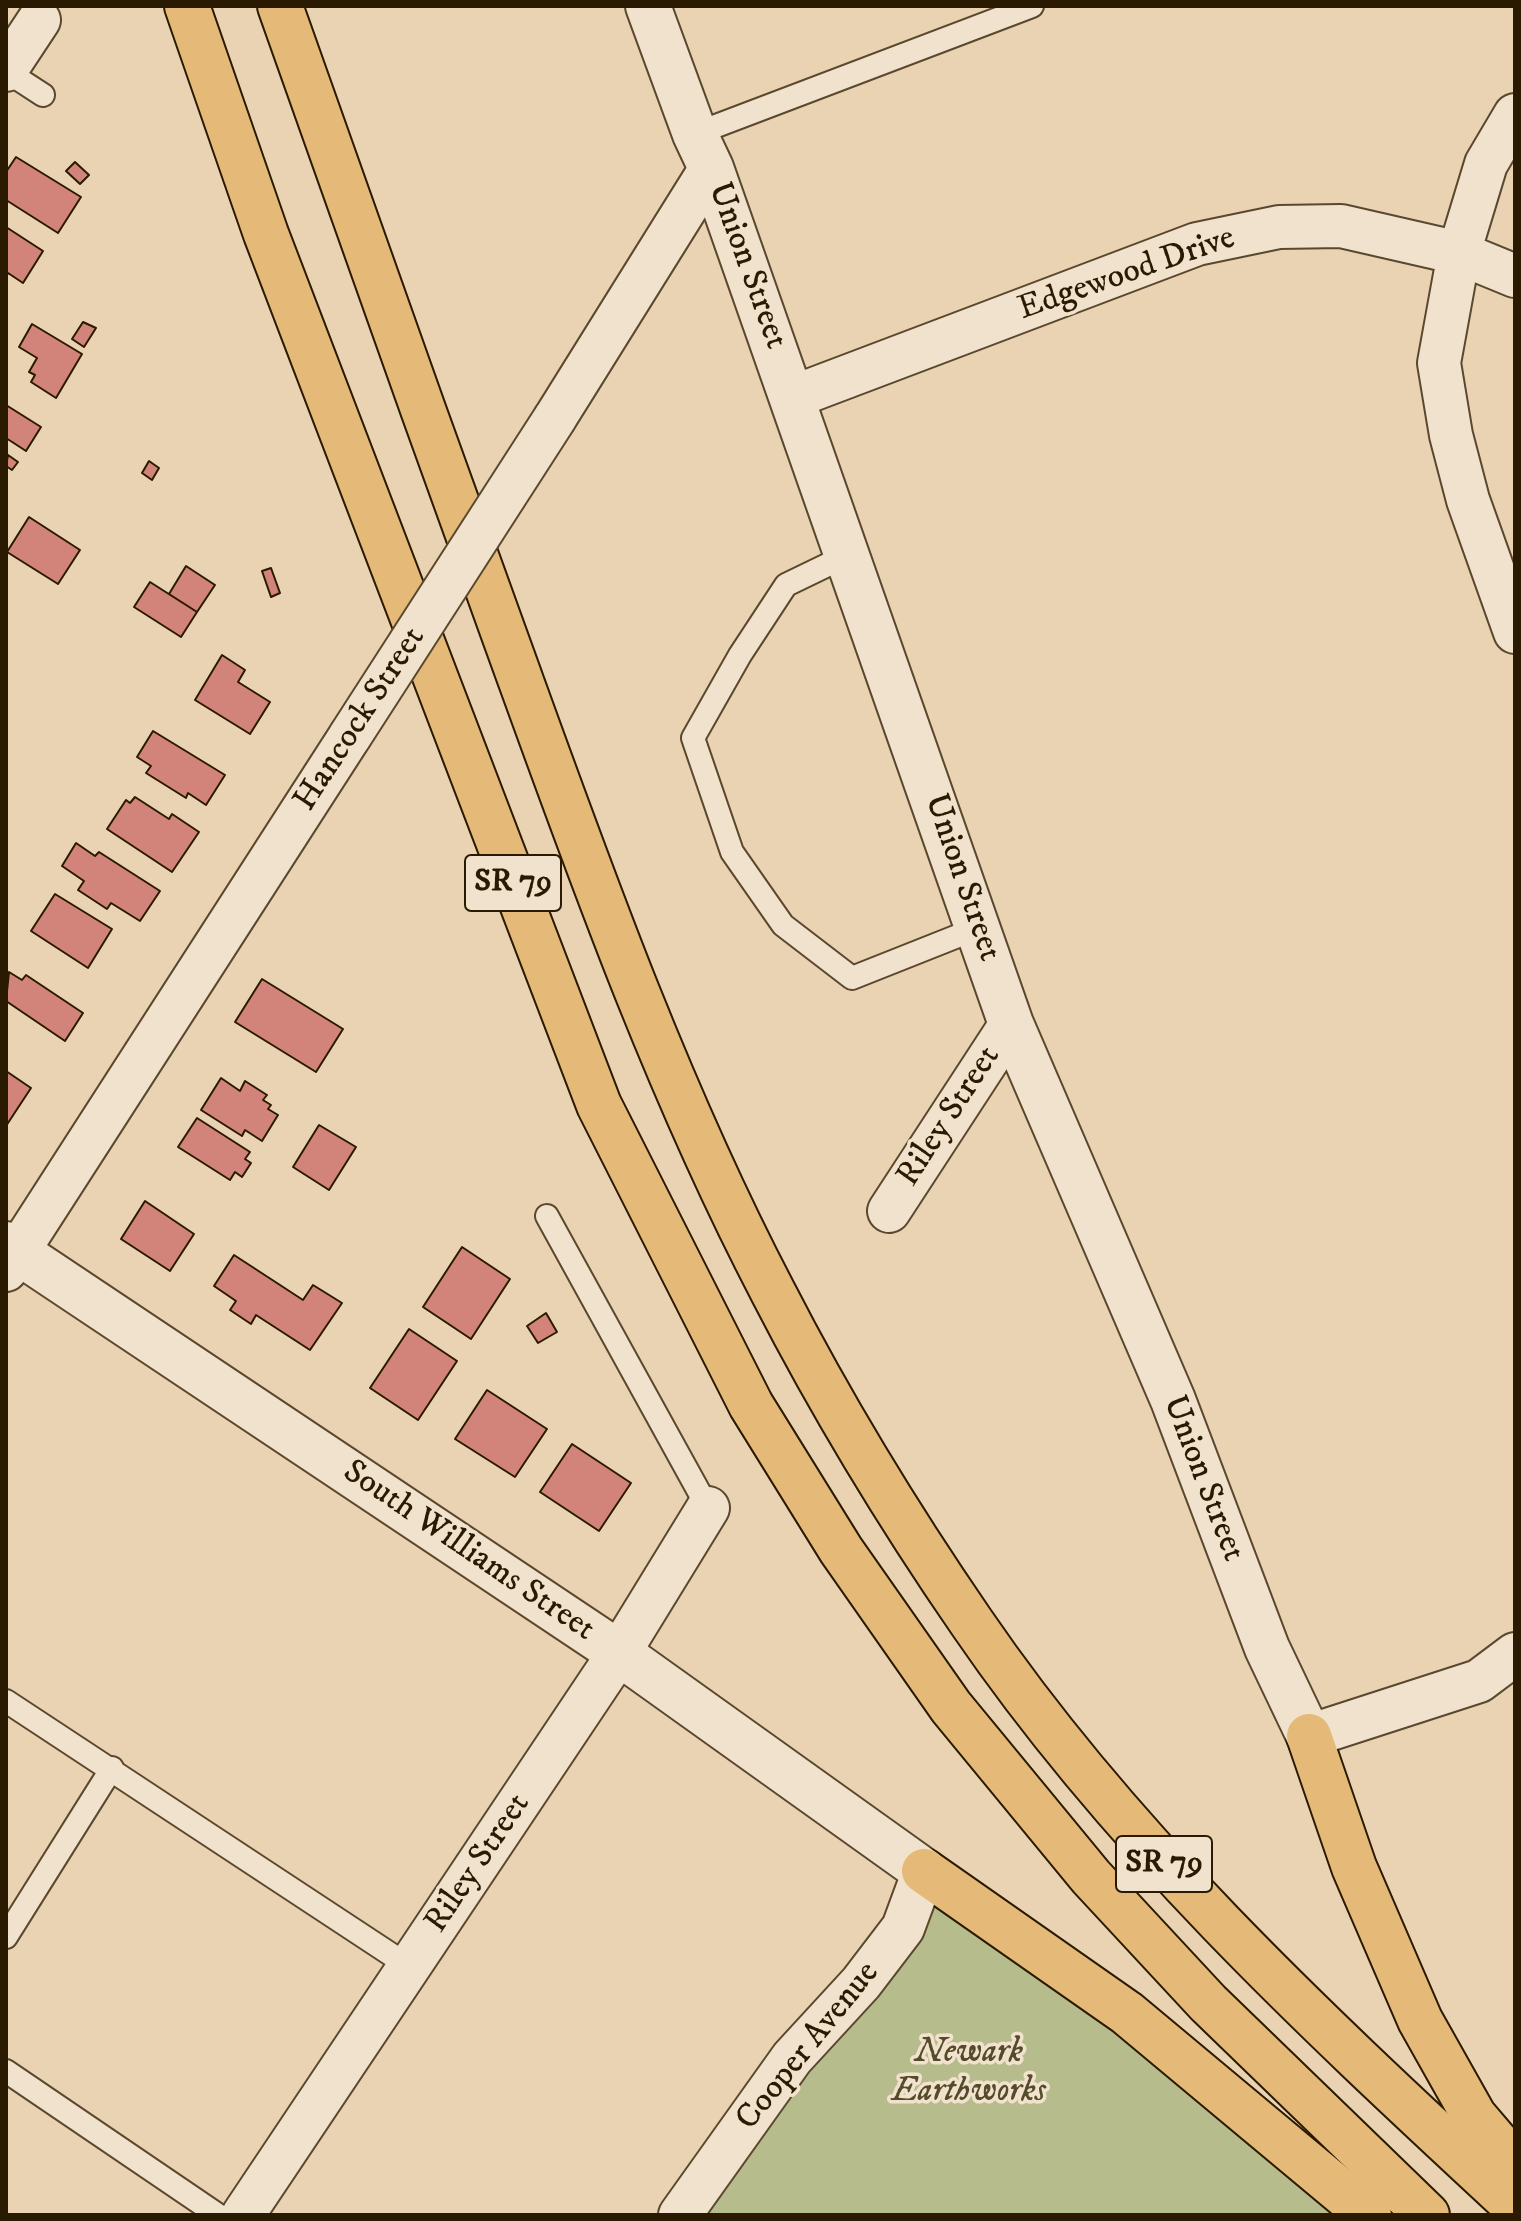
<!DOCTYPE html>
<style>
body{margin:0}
#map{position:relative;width:1521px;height:2221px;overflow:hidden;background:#ead3b2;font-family:"IM FELL DW Pica",serif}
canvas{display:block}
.frame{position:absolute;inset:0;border:8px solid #2a1a02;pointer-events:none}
</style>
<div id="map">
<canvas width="1521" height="2221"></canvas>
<div class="frame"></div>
</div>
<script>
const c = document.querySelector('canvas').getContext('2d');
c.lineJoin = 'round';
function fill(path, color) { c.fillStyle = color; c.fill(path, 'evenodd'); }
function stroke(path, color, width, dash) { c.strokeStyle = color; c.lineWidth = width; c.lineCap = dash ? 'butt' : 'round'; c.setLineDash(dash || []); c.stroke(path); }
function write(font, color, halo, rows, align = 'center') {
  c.font = font + ' "IM FELL DW Pica",serif'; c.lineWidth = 7; c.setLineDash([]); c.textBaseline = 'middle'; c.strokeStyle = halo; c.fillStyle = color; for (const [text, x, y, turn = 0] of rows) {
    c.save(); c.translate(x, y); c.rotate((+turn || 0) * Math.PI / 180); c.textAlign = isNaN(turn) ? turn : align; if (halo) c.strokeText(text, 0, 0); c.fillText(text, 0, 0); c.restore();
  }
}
fill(new Path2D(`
 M924 1871 1369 2215H680Z`), '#b7bc8c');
const building = new Path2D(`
 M16 157 81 197 58 233 6 200V172Z
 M75 162 89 175 80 184 66 171Z
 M6 227 43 251 23 283 8 273 6 277Z
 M83 322 96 328 84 347 72 339Z
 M32 324 82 354 56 398 31 382 35 375 29 372 37 358 19 347Z
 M6 405 41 427 26 451 6 438Z
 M8 455 18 462 12 470 6 466Z
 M149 461 159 468 152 480 142 473Z
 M29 517 80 550 58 584 7 552Z
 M186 566 215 585 197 612 169 594Z
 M271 568 280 593 271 597 262 571Z
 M150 582 197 612 181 637 134 607Z
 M222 655 245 670 238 682 270 702 250 734 195 700Z
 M153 731 225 775 206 805 188 793 186 798 146 773 151 766 137 757Z
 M135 797 169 819 172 814 199 832 172 872 107 829 126 800 130 803Z
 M76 843 95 856 99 852 160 891 140 921 111 903 107 909 78 890 84 881 62 866Z
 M55 894 112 929 88 968 31 931Z
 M9 972 22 980 26 975 83 1013 65 1041 6 1001Z
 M262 979 343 1029 316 1072 235 1022Z
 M6 1071 31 1088 6 1126Z
 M221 1078 240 1091 245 1081 267 1095 263 1100 271 1105 268 1109 278 1115 262 1141 245 1130 242 1136 201 1110Z
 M197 1118 250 1152 245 1159 251 1163 242 1177 235 1172 230 1180 178 1147Z
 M319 1125 356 1147 329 1190 293 1167Z
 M145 1201 194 1234 170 1271 121 1239Z
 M462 1247 510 1279 471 1339 423 1307Z
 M234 1255 303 1300 313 1285 342 1303 310 1350 256 1315 251 1324 230 1310 236 1301 214 1286Z
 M546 1313 557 1332 538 1343 527 1326Z
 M409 1329 457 1361 418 1420 370 1388Z
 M487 1390 547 1429 515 1477 455 1439Z
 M572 1444 631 1483 599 1531 540 1492Z`);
fill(building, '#d3847a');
stroke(building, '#2a1a02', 2);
const service = new Path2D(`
 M6 71 43 95
 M695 134 1032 6
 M848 555 786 585 740 655 693 738 732 852 783 925 852 978 978 928
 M547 1216 708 1508
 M6 1701 410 1967
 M6 1937 112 1768
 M6 2071 218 2215`);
const minor = new Path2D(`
 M6 70 39 20
 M1515 115 1486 164 1459 253 1439 363 1451 435 1468 500 1515 632
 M793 397 1197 244 1279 227 1341 226 1459 253 1515 276
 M555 418 711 168
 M889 1211 1011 1024
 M6 1270 350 736
 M1309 1736 1479 1681 1515 1654
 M243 2215 619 1653 708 1508
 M680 2215 792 2058 861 1983 903 1928 924 1871`);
const tertiary = new Path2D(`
 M648 6 695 134 711 168 1011 1024 1173 1400 1267 1648 1309 1736
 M6 1244 619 1653 924 1871`);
const trunk = new Path2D(`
 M1309 1736 1354 1867 1420 2020 1474 2116 1515 2164
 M924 1871 1127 2013 1369 2215`);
const motorway = new Path2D(`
 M187 6 266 234 599 1105 751 1405 841 1550 951 1707 1091 1877 1208 2003 1427 2215
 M280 6C354 217 429 427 505 637 585 858 664 1084 773 1292 832 1407 899 1517 972 1623 1123 1844 1320 2025 1515 2206`);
stroke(service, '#5a482e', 26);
stroke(minor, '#5a482e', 46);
stroke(tertiary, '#5a482e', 48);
stroke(trunk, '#2a1a02', 48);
stroke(motorway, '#2a1a02', 48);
stroke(service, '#f1e2cd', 22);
stroke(minor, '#f1e2cd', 42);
stroke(tertiary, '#f1e2cd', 44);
stroke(trunk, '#e5ba79', 44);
stroke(motorway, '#e5ba79', 44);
const minorBridge = new Path2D(`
 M350 736 555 418`);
stroke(minorBridge, '#5a482e', 46, []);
stroke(minorBridge, '#f1e2cd', 42);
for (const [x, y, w] of [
 [513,883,96],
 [1164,1864,96]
]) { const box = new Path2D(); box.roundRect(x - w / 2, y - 28, w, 56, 6); c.fillStyle = '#f1e2cd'; c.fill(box); stroke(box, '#2a1a02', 2); }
write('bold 32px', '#2a1a02', null, [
 ["SR 79",513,883],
 ["SR 79",1164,1864]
]);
write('34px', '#2a1a02', '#f1e2cd', [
 ["Union Street",746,266,70],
 ["Edgewood Drive",1127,275,-19],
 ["Hancock Street",361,720,-57],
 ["Union Street",961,878,71],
 ["Riley Street",950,1117,-57],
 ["Union Street",1202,1479,69],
 ["South Williams Street",468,1552,34],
 ["Riley Street",479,1864,-56],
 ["Cooper Avenue",809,2047,-51]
]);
write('italic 34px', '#544b2b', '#f1e2cd', [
 ["Newark",969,2054],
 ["Earthworks",969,2093]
]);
</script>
